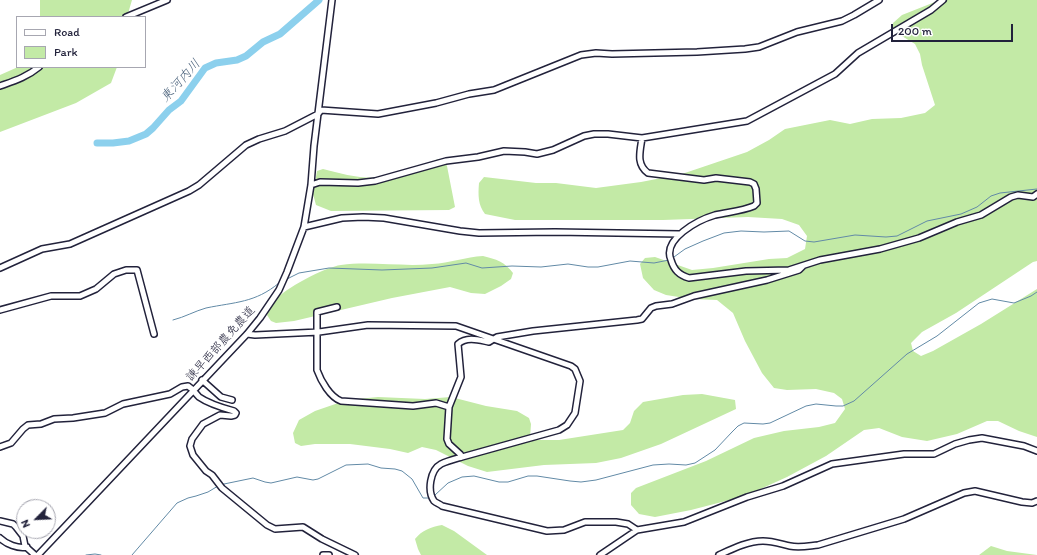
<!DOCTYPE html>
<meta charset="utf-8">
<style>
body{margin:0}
#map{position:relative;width:1037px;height:555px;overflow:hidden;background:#fff;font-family:Itim,sans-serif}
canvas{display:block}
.legend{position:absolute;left:16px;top:16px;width:130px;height:52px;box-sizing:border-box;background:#fff;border:1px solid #a7a7b1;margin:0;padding:5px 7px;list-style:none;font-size:12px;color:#22223b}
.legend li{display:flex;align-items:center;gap:8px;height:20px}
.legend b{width:20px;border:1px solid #a7a7b1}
.north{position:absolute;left:16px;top:499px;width:40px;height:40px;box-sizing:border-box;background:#fff;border:1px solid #a7a7b1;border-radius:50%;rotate:246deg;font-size:11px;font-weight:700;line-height:16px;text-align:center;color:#22223b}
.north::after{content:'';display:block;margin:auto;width:14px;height:18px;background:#22223b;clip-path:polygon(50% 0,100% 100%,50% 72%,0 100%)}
.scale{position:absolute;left:891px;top:24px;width:122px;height:18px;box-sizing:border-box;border:2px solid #22223b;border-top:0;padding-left:5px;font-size:12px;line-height:14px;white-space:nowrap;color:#22223b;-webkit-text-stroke:3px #fff;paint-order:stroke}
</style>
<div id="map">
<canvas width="1037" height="555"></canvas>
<ul class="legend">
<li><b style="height:5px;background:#fff"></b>Road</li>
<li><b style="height:11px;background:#c3eaa6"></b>Park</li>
</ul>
<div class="north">N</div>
<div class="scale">200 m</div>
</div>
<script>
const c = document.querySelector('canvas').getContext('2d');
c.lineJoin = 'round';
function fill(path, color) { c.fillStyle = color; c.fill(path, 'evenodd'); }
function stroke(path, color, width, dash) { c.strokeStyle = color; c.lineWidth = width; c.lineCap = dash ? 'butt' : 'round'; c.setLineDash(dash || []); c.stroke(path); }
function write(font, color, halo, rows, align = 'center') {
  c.font = font + ' Itim,"Klee One",sans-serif'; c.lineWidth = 3; c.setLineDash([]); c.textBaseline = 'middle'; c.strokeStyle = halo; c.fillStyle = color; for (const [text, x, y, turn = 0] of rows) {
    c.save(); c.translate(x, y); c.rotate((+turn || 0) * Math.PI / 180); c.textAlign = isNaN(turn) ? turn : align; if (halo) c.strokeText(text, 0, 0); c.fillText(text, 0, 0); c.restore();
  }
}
fill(new Path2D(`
 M40 0H132L127 17H40Z
 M940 0H1037V261L1033 262 956 313 922 332 911 343 913 351 921 356 933 351 981 324 1037 289V437L1019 431 998 421H987L957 434 927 441 902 437 879 428 864 430 826 456 787 477 745 496 691 510 655 517 639 514 631 505V493L636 488 706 461 754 438 784 431 819 427 835 423 845 409 842 399 834 393 816 389 787 390 774 388 762 373 745 341 733 313 717 300 692 299 666 295 654 290 643 278 640 264 645 258 655 257 692 270 713 268 769 259 787 258 805 249 807 236 799 225 782 219 748 217 663 220H515L485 214C478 205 478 195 479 183L484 177 536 183H556L596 188 641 182 682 174 747 152 769 140 785 129 830 120 850 124 872 119 901 118 925 113 935 105 922 65 920 54 915 44 892 30 893 23 902 15Z
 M18 67H117L111 83 76 103 0 132V75Z
 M438 159H444L447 166 455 207 449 210 331 211 316 205 313 194 317 171 323 169C342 174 364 180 384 177 399 175 424 165 438 159Z
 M483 256C496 259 505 262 513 273L511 279 501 286 485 294 471 293 450 287 392 298 294 321 276 323 271 321 267 315C269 311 271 305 274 301 284 289 325 267 341 265 370 261 402 267 432 264 450 263 466 257 483 256Z
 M702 394 735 400 736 409 661 444 621 458 596 463 544 465 487 472 468 466 436 450 422 447 408 453 390 449 350 444H315L301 446 295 443 293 433 299 420 315 411 347 400 378 397 425 399 451 397 486 406 517 411 529 418 531 424 530 438 537 440H559L623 430 630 423 634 411 643 402 683 395Z
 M442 525 454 531 487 555H421L418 549 415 539C422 530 431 527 442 525Z
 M991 546 1007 551 1037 555H979Z`), '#c3eaa6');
stroke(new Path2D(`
 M674 257 685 249 703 241 724 233 741 231 764 232 789 231 805 241 814 242 855 235 886 237 897 236 927 221 961 214 977 207 991 196 1000 193 1037 189
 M287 279 299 273 329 268 382 270 432 268 466 263 482 268 512 266 541 267 568 264 588 267H598L630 261 654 263 669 260
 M173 320C185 317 195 311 206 308 235 302 255 303 279 283
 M224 484 253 478 265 482 271 483 297 477 313 480 318 479 346 465 368 464 381 468 395 469 402 471 412 479 423 498H429
 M435 495 448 483 462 477 474 476 499 482H508L528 476H537L570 481 581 482 596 480 653 465 669 464 686 465 695 463 715 450 732 432 738 426 744 423 763 424 770 423 806 406 816 404 836 406H843L854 401 907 354 937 336 979 303 992 299 1014 303 1031 296 1037 292
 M86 555 95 554 101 555
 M132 555 177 503 188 498 196 496 208 492 218 486`), '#628aa6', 1);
stroke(new Path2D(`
 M97 143H113L129 141 146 134 153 128 169 110 181 101 205 68 216 63 237 60 246 56 263 42 280 34 319 0`), '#8cd0ed', 7);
const minor = new Path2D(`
 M126 17 167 0
 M0 86C14 81 27 77 39 67
 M642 138C640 152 636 164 648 173L704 180 716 178 750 182 754 184 756 189 757 203 754 206C742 211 728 212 715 215 698 220 662 239 671 260 674 270 679 275 689 278L746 271 789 270 820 260 880 249 919 238 957 222 981 215 1011 197 1018 195 1033 197 1037 194
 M311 185 320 182 358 183 375 181 446 161 478 157 504 151 525 152 537 154 553 150 584 136 594 134H608L642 138 747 121 835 74 858 53 931 10 943 0
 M304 227 342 218 363 217 384 218 460 231 479 233 555 232 680 234
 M0 268 42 249 70 244 189 191 199 185 246 145 259 139 285 131 318 114 321 110 378 114 436 103 469 94 494 90 581 55 596 53 612 54 697 52 745 49 759 47 797 32 842 21 854 15 879 0
 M337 307 317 312V370C321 381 330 397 341 401L413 406 436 403 449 407
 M0 310 51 296H80L96 289 114 274 126 270H137L154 334
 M247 334 255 335 319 332 368 325 456 326 571 366 575 369 580 381 575 413 567 425 559 430 462 457
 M202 380 221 397 232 400
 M0 447 11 443 23 429 28 425 41 424 54 419 73 418 105 413 123 404 170 394 182 387 188 386C193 389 195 393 199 397 209 404 223 408 234 411L236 413 235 415 231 416 220 415 203 424 192 439 190 446 193 455 206 471 212 475 222 488 267 525 275 529 303 527 322 539 355 555
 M0 521 13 524 16 527 23 536 25 546 35 555
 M637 530 628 524 616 522H585L564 530 547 531 442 506C440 504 436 503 434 501 427 491 430 470 441 464 447 461 455 459 462 457L460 454 449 444 447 439 449 407 461 377 458 344C467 336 479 340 489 342L497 337 533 331 637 320 642 319 651 308 656 306 672 304 694 296 767 280 799 270 803 266
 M0 538C6 544 18 549 27 547
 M38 555 247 334 260 318 279 290 287 272 304 227 311 185 314 146 332 0
 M323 555H329
 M600 555 637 530 684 522 747 497 783 486 832 464 904 454H934L955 444 969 440 982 438 1024 446 1037 451
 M719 555C732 549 748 541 763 541 772 541 781 544 790 546 799 548 808 546 818 545L904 519 964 493 975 491 1022 502 1032 503 1037 501`);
stroke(minor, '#22223b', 8);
stroke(minor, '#fff', 5);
write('12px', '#22223b', '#fff', [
 ["諫早西部農免農道",221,344,-48]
]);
write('italic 13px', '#475f79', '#fff', [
 ["東河内川",181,81,-48]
]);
</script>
